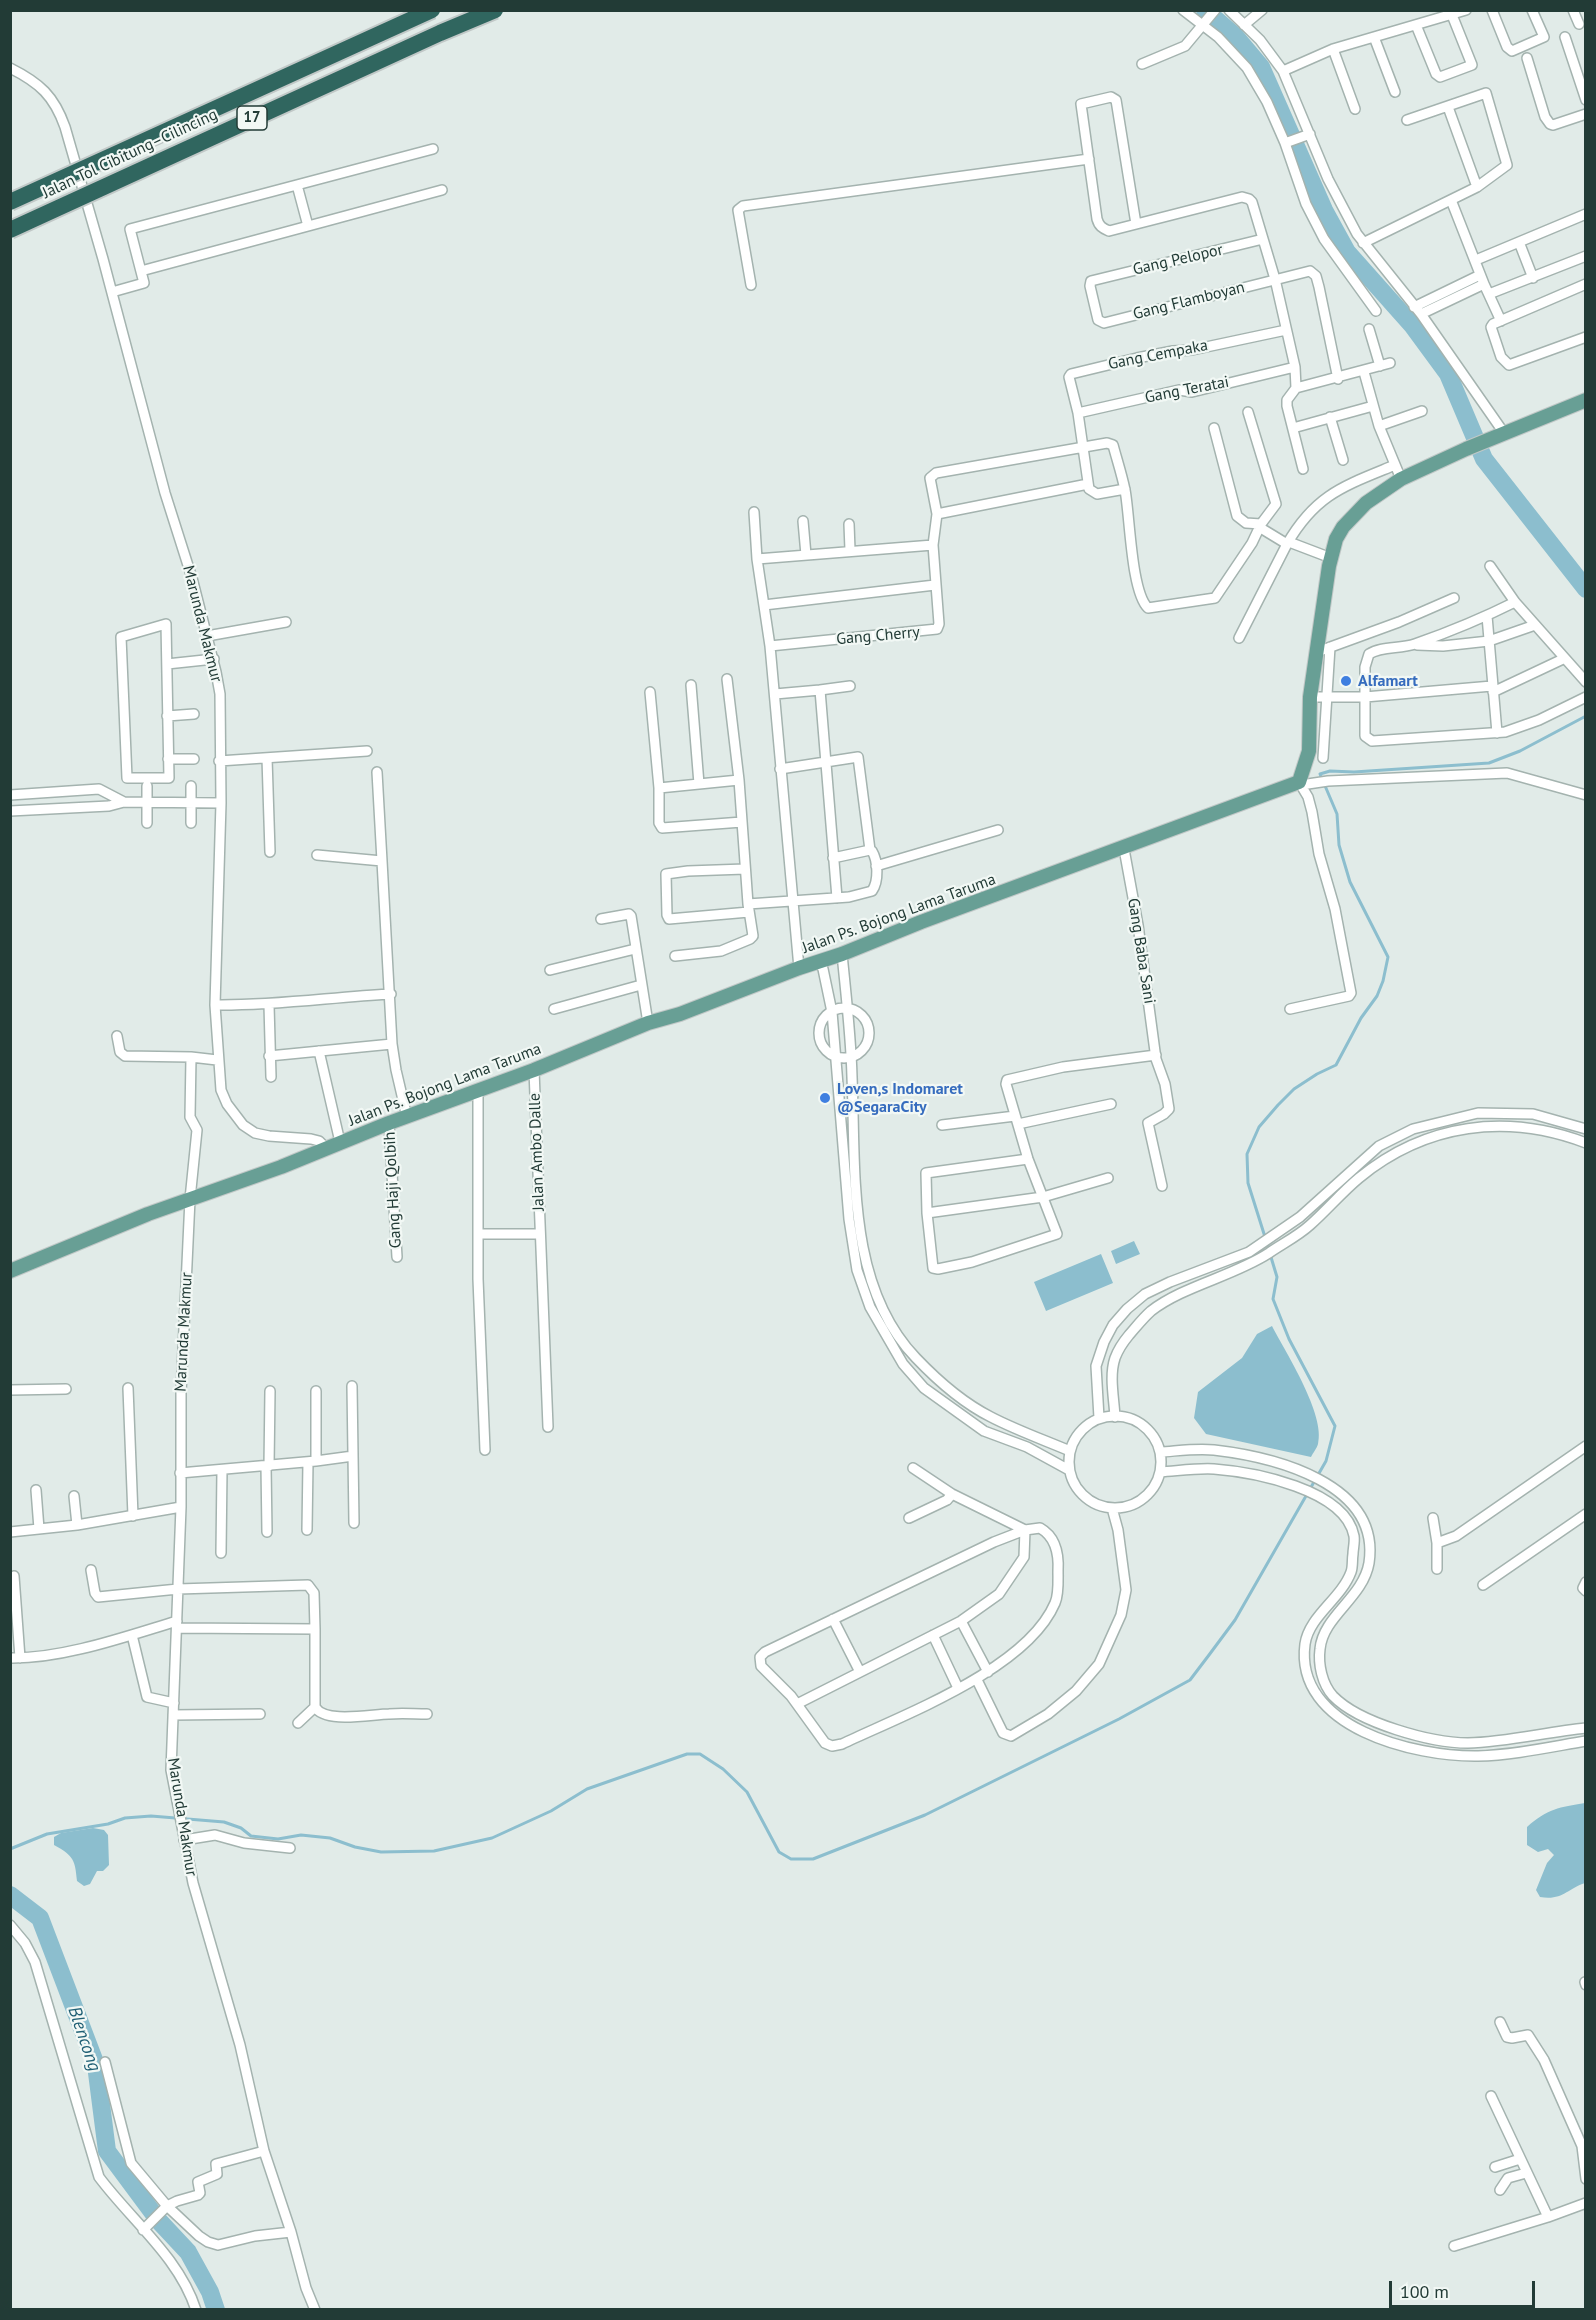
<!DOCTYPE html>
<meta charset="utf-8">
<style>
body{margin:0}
#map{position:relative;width:1596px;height:2320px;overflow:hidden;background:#e1ebe8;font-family:"PT Sans",sans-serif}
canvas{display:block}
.frame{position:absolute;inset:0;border:12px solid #223b36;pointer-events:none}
.scale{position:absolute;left:1389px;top:2281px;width:146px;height:27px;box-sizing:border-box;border:3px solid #223b36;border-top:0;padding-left:8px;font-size:18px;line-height:21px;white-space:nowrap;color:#223b36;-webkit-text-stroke:4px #f2f8f5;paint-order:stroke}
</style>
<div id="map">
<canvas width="1596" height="2320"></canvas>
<div class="frame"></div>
<div class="scale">100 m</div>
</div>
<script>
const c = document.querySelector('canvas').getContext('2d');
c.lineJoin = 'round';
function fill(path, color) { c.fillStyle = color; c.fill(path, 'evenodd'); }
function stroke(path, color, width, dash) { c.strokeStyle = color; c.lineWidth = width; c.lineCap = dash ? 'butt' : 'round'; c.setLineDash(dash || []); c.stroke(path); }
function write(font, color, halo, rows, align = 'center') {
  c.font = font + ' "PT Sans",sans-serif'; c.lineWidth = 4.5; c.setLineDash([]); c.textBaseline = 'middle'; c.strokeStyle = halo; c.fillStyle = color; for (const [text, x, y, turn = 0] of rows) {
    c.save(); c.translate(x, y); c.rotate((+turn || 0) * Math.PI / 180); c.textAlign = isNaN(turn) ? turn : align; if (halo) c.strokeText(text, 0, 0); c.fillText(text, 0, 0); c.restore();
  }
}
fill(new Path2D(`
 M1134 1241 1140 1254 1116 1264 1111 1251Z
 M1101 1254 1113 1283 1046 1311 1034 1282Z
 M1272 1326C1286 1353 1326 1415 1318 1444 1317 1448 1313 1453 1311 1457L1206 1434 1194 1418 1198 1392 1242 1358 1257 1334Z
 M1585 1803V1883C1567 1889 1562 1901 1540 1897L1536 1890 1547 1863 1554 1855 1548 1849 1538 1852 1527 1845V1827C1547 1809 1560 1807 1585 1803Z
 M93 1828 104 1830 108 1835 109 1865 103 1871H97L90 1884 84 1886 77 1881C75 1860 74 1856 54 1845V1837L61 1833Z`), '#8cbece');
stroke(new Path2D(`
 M1265 1237 1248 1183 1247 1154 1259 1127 1278 1105 1294 1089 1317 1074 1336 1065 1361 1018 1377 996 1383 981 1388 957 1350 882 1339 845 1337 814 1320 774 1330 771 1354 772 1489 763 1520 751 1586 716
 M10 1849 47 1834 108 1824 125 1818 151 1816 224 1822 241 1828 251 1836 278 1839 301 1835 330 1838 355 1847 381 1852 434 1851 492 1838 551 1811 587 1789 687 1754H700L723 1769 747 1792 779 1852 791 1859H813L925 1815 1119 1719 1190 1680 1209 1655 1235 1620 1326 1461 1335 1426 1289 1339 1273 1299 1277 1277 1267 1244`), '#8cbece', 3);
stroke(new Path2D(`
 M1205 10 1235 36 1261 67 1324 210 1347 252 1412 325 1448 374 1484 459 1586 589
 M10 1895 40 1918 96 2065 107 2151 159 2221 188 2252 210 2292 216 2310`), '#8cbece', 18);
const minor = new Path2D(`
 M1183 10 1218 37 1247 68 1267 102 1285 143 1306 204 1324 239 1376 311
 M1229 10 1260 40 1283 71 1328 179 1357 234 1421 314 1504 433
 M1492 10 1507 47 1512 51 1544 37 1532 10
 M1573 10 1579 24
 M1244 25 1262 10
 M1416 25 1436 74 1440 77 1472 65 1452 15
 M1374 37 1395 92
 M1565 37 1586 100
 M1333 49 1355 109
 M1527 58 1545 117 1550 124 1553 125 1586 114
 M1142 64 1185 46 1215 10
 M10 68C40 83 54 96 65 127L103 259 165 493 192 578 216 672 220 694 221 803 215 1005 221 1090 227 1104 243 1125 255 1133 269 1136 311 1139 319 1141 326 1148
 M1283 71 1333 49 1466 10
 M1448 107 1477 187
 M1285 143 1310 134
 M297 185 308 226
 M1451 200 1484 284 1501 321
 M1136 224 1116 100 1111 97 1081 104 1097 219C1099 226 1102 228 1109 231L1242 197 1249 199 1252 202 1275 279 1295 367 1296 388 1287 400V406L1303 469
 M1263 239 1091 281 1090 286 1098 320 1104 323 1310 271 1316 276 1319 287 1338 379
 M1519 242 1533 278
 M1363 243 1477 187 1507 165 1486 93 1407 120
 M1476 260 1586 214
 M141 271 442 190
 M1586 284 1493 324 1491 327 1501 357 1509 365 1586 337
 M751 285 738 210 743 206 1089 159
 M112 292 144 283 130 229 433 149
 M1489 294 1586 256
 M1414 307 1480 275
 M1421 314 1484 284
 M1369 329 1380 366
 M1364 372 1379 426 1401 479
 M1296 388 1390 363
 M1078 413 1179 390 1192 392 1295 367
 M1330 417 1343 460
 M1379 426 1422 411
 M1214 428 1237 516 1246 523 1261 524
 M1293 428 1373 406
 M1125 489 1097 494 1089 489 1078 413 1069 377 1071 374 1137 358 1173 351 1192 350 1286 330
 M754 512 757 559 770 646 799 968
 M937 514 1088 484
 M803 521 806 555
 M849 524 850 550
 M1289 542 1331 558
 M1287 544C1316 494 1344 486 1395 465
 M757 559 933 545
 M1490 566 1515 602 1586 682
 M1515 602C1483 618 1449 632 1415 644 1400 649 1381 646 1369 654L1365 667V736L1372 741 1505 732 1539 720 1586 697
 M764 605 935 585
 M1487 616 1497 733
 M166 624 169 778H127L121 637Z
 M207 636 286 622
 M1239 638 1287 544 1259 527
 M1417 645 1443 646 1489 641 1535 625
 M770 646 937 629 939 624 933 545 937 514 930 478 936 473 1107 443 1113 445C1117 460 1122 475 1125 490 1130 516 1131 592 1148 608L1215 598 1252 543 1261 524 1276 504 1248 412
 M1317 652 1399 622 1454 598
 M167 664 214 659
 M691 685 699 784 739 780
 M820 690 850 686
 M650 692 659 788 699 784
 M1493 692 1563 659
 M775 694 820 690 837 898
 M1310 697H1365L1492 686
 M167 716 194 714
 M267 758 270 852
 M1323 758 1330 647
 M168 759H194
 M219 761 367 751
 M780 769 858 757 870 850
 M377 772 382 861
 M1301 785 1328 781 1507 773 1586 795
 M147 786V823
 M191 786V823
 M659 788V823L662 828 742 822
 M10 795 99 789 124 802
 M10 811 109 806 124 802 221 803
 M1124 849 1138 925 1156 1059 1165 1084 1169 1109 1164 1114 1148 1123 1162 1186
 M317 855 382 861 392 1044 396 1070 407 1117
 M876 866 998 830
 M745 869 688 871 666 874 667 915 669 919 749 912
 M748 904 849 897 872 891C879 881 878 861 872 851L870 850 833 858
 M601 919 629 914 631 916 648 1023
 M842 954C846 995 851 1036 852 1077 856 1169 846 1285 916 1358 937 1380 963 1403 991 1417 1016 1430 1044 1440 1070 1451
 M675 956 721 951 750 939 753 936 748 904 739 780 727 679
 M819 962 823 969 832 1012 849 1219 857 1270 870 1307 903 1364 924 1388 984 1431 1027 1447 1069 1470
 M550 970 635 949
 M215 1005C274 1006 332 997 391 994
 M269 1005 271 1077
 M819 1033a25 25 0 1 1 50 0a25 25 0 1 1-50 0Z
 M554 1009 641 985
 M1290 1009 1349 996 1351 993 1335 909 1319 854 1312 812 1308 797 1299 782
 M117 1036 120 1052 125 1056 191 1057 217 1060
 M319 1051 340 1142
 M269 1056 392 1044
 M191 1057 190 1117 197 1130 190 1199 181 1393V1507L171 1770 193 1883 240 2045 264 2151 291 2232 306 2288 315 2310
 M534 1070 548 1427
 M478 1090V1279L485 1450
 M389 1123 397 1257
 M1018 1124 1111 1104
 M942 1125 1015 1116
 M1028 1159 926 1173 927 1213 933 1268 938 1269 972 1262 1057 1234 1028 1159 1006 1084 1007 1080 1063 1067 1156 1055
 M927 1213 1043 1197 1108 1178
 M479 1234H540
 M352 1386 354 1523
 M128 1388 133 1516
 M10 1390 66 1389
 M1069 1462a46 46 0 1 1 92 0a46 46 0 1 1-92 0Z
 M1115 1417C1114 1398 1109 1376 1115 1358 1118 1350 1124 1341 1129 1335 1136 1327 1143 1318 1151 1311 1183 1286 1234 1276 1269 1253 1282 1244 1298 1236 1310 1225 1327 1210 1342 1192 1359 1178 1426 1123 1507 1113 1586 1143
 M1099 1418 1096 1366 1104 1342 1113 1325 1127 1309 1145 1294 1170 1282 1249 1252 1300 1217 1379 1146 1413 1129 1478 1113 1533 1114 1586 1129
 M1160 1452C1177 1451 1197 1448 1214 1450 1274 1457 1381 1483 1369 1563 1363 1598 1323 1616 1320 1649 1318 1664 1322 1684 1333 1696 1359 1723 1431 1743 1468 1743 1507 1742 1546 1732 1586 1728
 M316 1461 353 1456
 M266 1466 267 1532
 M269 1466 270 1391
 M1160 1472C1177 1471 1196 1468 1214 1469 1253 1472 1345 1489 1354 1536 1355 1542 1353 1549 1353 1554 1352 1560 1353 1567 1351 1572 1341 1599 1309 1616 1305 1644 1294 1728 1415 1757 1478 1756 1514 1755 1550 1747 1586 1741
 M180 1473 316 1461V1391
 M36 1490 39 1529
 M74 1496 77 1525
 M909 1518 947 1500 952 1494
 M1433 1518 1437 1543
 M1040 1528C1056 1537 1059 1554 1058 1571 1058 1581 1059 1594 1055 1603 1027 1669 905 1714 842 1744L832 1746 825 1743 791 1696 761 1666 760 1657 765 1652 994 1542 1025 1530Z
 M307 1530 308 1462
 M10 1532 77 1525 181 1507
 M221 1553 222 1470
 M1437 1569V1543L1456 1536 1586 1446
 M91 1570 95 1593 98 1597 178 1589 308 1585 314 1593 315 1629
 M14 1576 20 1658
 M1586 1582 1583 1588 1586 1591
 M1483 1585 1586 1514
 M833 1619 860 1672
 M961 1621 988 1672
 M177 1628 315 1629V1707C325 1724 372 1714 389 1714 402 1713 414 1714 427 1714
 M132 1635 147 1697 174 1703
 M933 1635 958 1688
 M10 1658C63 1659 127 1636 177 1621
 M977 1680 1003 1733 1011 1736 1048 1714 1076 1691 1099 1664 1121 1615 1126 1590 1118 1530 1112 1508
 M797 1704 961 1621 999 1594 1024 1557 1025 1530 952 1494 913 1468
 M173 1715 260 1714
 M298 1723 315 1707
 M184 1840 215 1835 244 1843 290 1848
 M10 1925 25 1943 35 1962 99 2177C131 2220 179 2257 196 2310
 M1585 1982 1586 1985
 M1500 2022 1507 2037 1512 2038 1528 2035 1544 2060 1582 2146 1586 2179
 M105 2062 131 2163 167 2206 199 2236 208 2242 218 2245 255 2236 291 2232
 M1491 2096 1548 2217 1586 2203
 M1495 2167 1520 2159
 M1500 2190 1508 2178 1526 2173
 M143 2230 167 2206 177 2201 198 2195 200 2193 198 2182 217 2174 216 2164 264 2151
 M1454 2246 1548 2217`);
const primary = new Path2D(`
 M10 1271 148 1214 281 1167 389 1123 534 1070 648 1023 680 1014 799 968 842 954 921 922 1299 782 1309 751 1310 697 1329 566 1336 539 1343 527 1366 503 1401 479 1466 449 1586 400`);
stroke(minor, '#a4b3af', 12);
stroke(primary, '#c1c8c7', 16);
stroke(minor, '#fff', 9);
stroke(primary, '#689f95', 14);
const motorwayBridge = new Path2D(`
 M10 202 432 10
 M10 230 440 33 495 10`);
stroke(motorwayBridge, '#c1c8c7', 20, []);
stroke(motorwayBridge, '#30665f', 16);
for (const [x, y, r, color] of [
 [1346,681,6,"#3f7fe0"],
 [825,1098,6,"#3f7fe0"]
]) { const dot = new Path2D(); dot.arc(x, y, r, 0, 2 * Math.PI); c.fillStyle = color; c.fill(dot); stroke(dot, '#f2f8f5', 2); }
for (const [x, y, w] of [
 [252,118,30]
]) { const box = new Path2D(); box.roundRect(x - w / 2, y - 12, w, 24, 4.5); c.fillStyle = '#f2f8f5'; c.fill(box); stroke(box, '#223b36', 1.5); }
write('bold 15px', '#223b36', null, [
 ["17",252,118]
]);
write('16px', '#223b36', '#f2f8f5', [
 ["Jalan Tol Cibitung–Cilincing",130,154,-25],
 ["Gang Pelopor",1178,260,-13],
 ["Gang Flamboyan",1189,301,-14],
 ["Gang Cempaka",1158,355,-11],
 ["Gang Teratai",1187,390,-11],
 ["Marunda Makmur",202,624,76],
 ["Gang Cherry",878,636,-5],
 ["Jalan Ps. Bojong Lama Taruma",899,914,-20],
 ["Gang Baba Sani",1141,951,81],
 ["Jalan Ps. Bojong Lama Taruma",445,1085,-21],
 ["Jalan Ambo Dalle",537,1152,-92],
 ["Gang Haji Qolbih",393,1190,-93],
 ["Marunda Makmur",184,1332,-87],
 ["Marunda Makmur",182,1817,81]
]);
write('bold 16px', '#366cbe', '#f2f8f5', [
 ["Alfamart",1358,681],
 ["Loven,s Indomaret",837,1089],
 ["@SegaraCity",837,1107]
], 'left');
write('italic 18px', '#1f5f74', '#f2f8f5', [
 ["Blencong",84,2039,71]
]);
</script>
